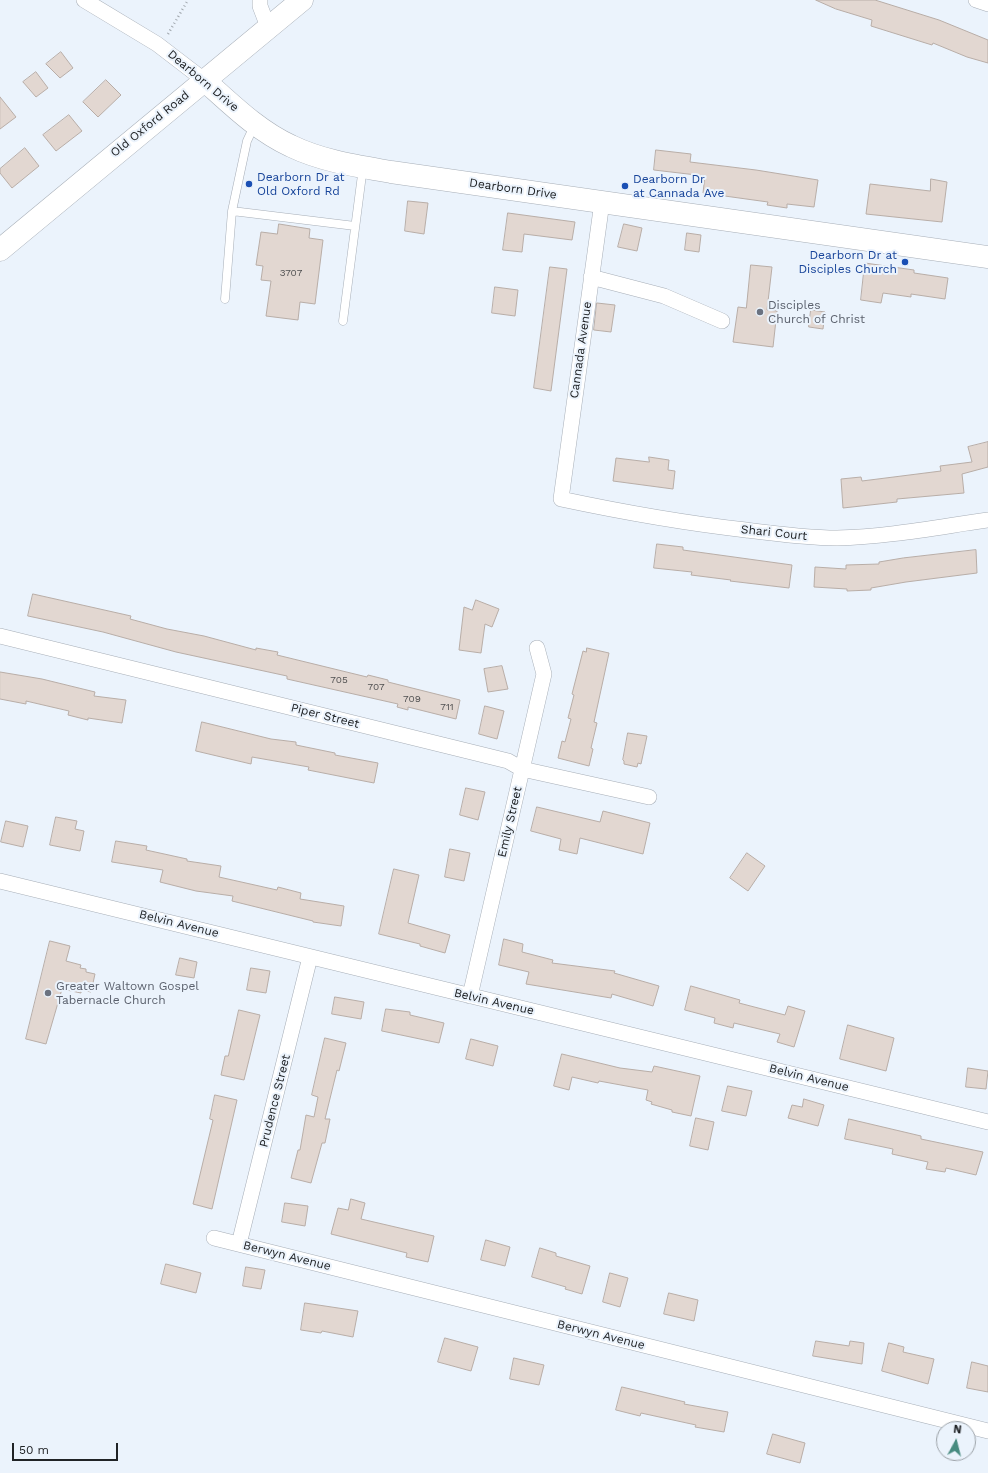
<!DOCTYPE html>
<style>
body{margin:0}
#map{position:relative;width:988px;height:1473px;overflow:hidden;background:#ebf3fc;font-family:"Work Sans",sans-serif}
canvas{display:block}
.north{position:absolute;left:936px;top:1421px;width:40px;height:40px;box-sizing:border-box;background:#ebf3fc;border:1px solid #9aa0a6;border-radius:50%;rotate:7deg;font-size:11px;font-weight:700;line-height:16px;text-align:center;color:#202326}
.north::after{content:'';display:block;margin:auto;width:14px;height:18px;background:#478b80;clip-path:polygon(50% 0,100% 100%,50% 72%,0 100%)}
.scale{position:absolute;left:12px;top:1443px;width:106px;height:18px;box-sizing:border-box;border:2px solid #202326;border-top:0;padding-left:5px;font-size:12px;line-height:14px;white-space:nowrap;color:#202326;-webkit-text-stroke:3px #ebf3fc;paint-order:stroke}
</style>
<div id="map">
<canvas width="988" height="1473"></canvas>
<div class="north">N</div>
<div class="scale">50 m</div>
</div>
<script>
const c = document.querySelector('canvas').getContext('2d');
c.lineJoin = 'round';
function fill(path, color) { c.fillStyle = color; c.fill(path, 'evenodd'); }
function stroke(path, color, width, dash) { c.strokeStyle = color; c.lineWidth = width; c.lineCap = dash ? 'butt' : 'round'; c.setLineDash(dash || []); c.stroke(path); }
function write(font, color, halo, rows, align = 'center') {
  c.font = font + ' "Work Sans",sans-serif'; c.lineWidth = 4; c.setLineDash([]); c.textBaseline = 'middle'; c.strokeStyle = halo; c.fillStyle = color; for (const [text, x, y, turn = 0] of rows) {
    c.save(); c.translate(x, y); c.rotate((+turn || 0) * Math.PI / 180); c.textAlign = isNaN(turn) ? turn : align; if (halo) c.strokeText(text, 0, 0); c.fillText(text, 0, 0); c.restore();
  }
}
const building = new Path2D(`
 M816 0H875L939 20 988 40V63L967 57 933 43 932 45 871 26 872 20 836 9Z
 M61 52 73 68 60 78 46 64Z
 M36 72 48 88 36 97 23 82Z
 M106 80 121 95 98 117 83 102Z
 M0 97 16 117 0 129Z
 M69 115 82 131 56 151 43 135Z
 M25 148 39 166 12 188 0 173V169Z
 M656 150 691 154 690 162 756 170 818 180 814 207 787 204V208L767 205 768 202 703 193 705 176 654 170Z
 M931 179 947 182 942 222 866 214 870 184 930 191Z
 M408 201 428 203 424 234 405 231Z
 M508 213 575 222 572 240 524 234 522 252 503 250Z
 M279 224 310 229 309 238 323 240 315 304 300 302 298 320 266 316 271 281 261 280 263 266 256 265 261 232 277 234Z
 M624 224 642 228 637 251 618 247Z
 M687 233 701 235 699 252 685 250Z
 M865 263 914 270V273L948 278 945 299 911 294V297L883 293 881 303 861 300Z
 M751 265 772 267 767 310 777 311 773 347 733 342 738 307 746 308Z
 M550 267 567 269 551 391 534 388Z
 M495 287 518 290 515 316 492 313Z
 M597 303 615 305 611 332 594 330Z
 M811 310 825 312 823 329 809 327Z
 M988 442V467L962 474 964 493 897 499V502L843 508 841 479 861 477 862 481 941 471 940 466 972 462 968 447Z
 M649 457 669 460 668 470 675 471 673 489 613 481 616 458 649 462Z
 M657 544 683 547V550L792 565 789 588 730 581 731 580 691 575 692 572 654 568Z
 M976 550 977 573 906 582 871 588V590L847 591V589L814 587 815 567 846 569V565L879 564V562L903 558Z
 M33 594 131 616 130 619 167 629 204 636 256 650V648L278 652 277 655 367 677 368 675 388 680V682L460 700 456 719 408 707V710L397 707 398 704 287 679V676L176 652 103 632 28 616Z
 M476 600 499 609 492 627 485 624 481 653 459 650 464 607 472 610Z
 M587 648 609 653 594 722 597 723 591 748 593 749 589 766 558 758 562 741 565 742 571 719 568 718 574 695 572 694 583 651 586 652Z
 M502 666 508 689 488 692 484 669Z
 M0 672 42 679 95 692 94 696 126 700 122 723 88 718V720L68 715 69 711 26 701V704L0 699Z
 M485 706 504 711 497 739 479 734Z
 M202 722 271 739 296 742V745L335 753V755L378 763 374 783 308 770 309 767 252 757 251 764 196 751Z
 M628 733 647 736 641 764 638 763 637 767 624 764V761L623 760Z
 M466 788 485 792 478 820 460 815Z
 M537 807 600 822 603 811 650 823 643 854 580 838 577 854 559 850 561 839 531 831Z
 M56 817 77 821 75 829 84 831 80 851 50 845Z
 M6 821 28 826 23 847 1 842Z
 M116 841 147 846 146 850 187 859V861L221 866 219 877 277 890 278 887 301 893 300 899 344 906 341 926 313 922V921L232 901 233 896 196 891 160 882 163 870 112 862Z
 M450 849 470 853 464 881 445 877Z
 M747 853 765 866 748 891 730 878Z
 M394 869 419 875 408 923 450 935 445 953 420 946V944L379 934Z
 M504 939 523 944 522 952 553 960 552 963 615 971 614 973 659 986 653 1006 612 994 611 998 526 984 529 972 499 965Z
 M50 941 70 946 66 961 81 965 80 968 86 969V972L95 974 91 992 81 990V993L62 989 46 1044 26 1039Z
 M180 958 197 962 194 978 176 975Z
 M251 968 270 971 266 993 247 990Z
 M691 986 740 1000 739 1003 785 1015 788 1006 805 1011 794 1047 777 1042 780 1034 734 1023 733 1028 714 1023 715 1018 685 1010Z
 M335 997 364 1002 361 1019 332 1014Z
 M386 1009 410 1012V1015L444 1023 439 1043 382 1031Z
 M239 1010 260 1015 244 1080 221 1075 225 1056H228Z
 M848 1025 894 1038 886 1071 840 1059Z
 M325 1038 346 1043 339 1071 337 1070 325 1119H330L325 1143H322L311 1183 291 1178 298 1150H300L306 1115 314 1117 318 1097 312 1095Z
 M471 1039 498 1046 493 1066 466 1059Z
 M562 1054 620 1068 652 1072 654 1066 700 1076 691 1116 672 1112V1110L651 1104 652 1102 646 1100 648 1090 599 1081 598 1083 572 1077 569 1090 554 1086Z
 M968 1068 988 1071 986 1089 966 1087Z
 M728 1086 752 1091 746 1116 722 1111Z
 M215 1095 237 1100 212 1209 193 1204 213 1120 210 1119Z
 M804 1099 824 1105 818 1126 788 1118 792 1105 802 1107Z
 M696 1118 714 1122 708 1150 690 1146Z
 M849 1119 921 1136V1139L983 1152 976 1175 946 1168 945 1172 926 1169 928 1162 892 1154 893 1149 845 1139Z
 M351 1199 365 1203 361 1219 434 1236 428 1262 406 1257 407 1253 331 1234 338 1208 348 1210Z
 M285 1203 308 1206 305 1226 282 1222Z
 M486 1240 510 1247 505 1266 481 1260Z
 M540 1248 556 1253V1256L590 1266 582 1294 565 1289 566 1287 532 1277Z
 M166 1264 201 1273 196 1293 161 1284Z
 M246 1267 265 1270 261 1289 243 1286Z
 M610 1273 628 1278 620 1307 603 1302Z
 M669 1293 698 1300 694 1321 664 1314Z
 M305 1303 358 1311 353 1337 322 1331 321 1333 301 1330Z
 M445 1338 478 1347 471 1371 438 1362Z
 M816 1341 849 1346 850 1341 864 1343 862 1364 813 1356Z
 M889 1343 904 1347 903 1352 934 1359 928 1384 882 1371Z
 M514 1358 544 1365 539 1385 510 1379Z
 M972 1362 988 1366V1392L967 1388Z
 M622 1387 685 1402 684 1404 728 1412 724 1432 695 1427 696 1425 641 1413 640 1416 616 1410Z
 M773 1434 805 1443 800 1463 767 1454Z`);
fill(building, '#e2d7d1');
stroke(building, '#b8ada7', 1);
const lane = new Path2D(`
 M255 124 247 141 232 211 355 226
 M225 299 232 211
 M343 321 363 167`);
const street = new Path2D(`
 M84 0 157 44 204 80
 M260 0V6L268 27
 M976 0 988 4
 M602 202 561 499C622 512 684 523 746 530 777 534 807 538 837 538 887 537 938 527 988 520
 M591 277 664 296 722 321
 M0 636 508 761 522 769 649 797
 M0 881 988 1122
 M470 996 544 674 537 648
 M214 1238 988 1431
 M239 1244 310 957`);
const secondary = new Path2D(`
 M204 80C231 104 258 131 291 146 322 161 357 166 391 172L988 257
 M0 250 302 0`);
stroke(lane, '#a7aeb7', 9);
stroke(street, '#a7aeb7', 16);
stroke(secondary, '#a7aeb7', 23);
stroke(new Path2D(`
 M168 34 188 0`), '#a0a7ad', 2.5, [1, 3]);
stroke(lane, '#fff', 8);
stroke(street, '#fff', 15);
stroke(secondary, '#fff', 22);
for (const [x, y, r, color] of [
 [249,184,4,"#1a4fb4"],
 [625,186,4,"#1a4fb4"],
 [905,262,4,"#1a4fb4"],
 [760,312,4,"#6b7280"],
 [48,993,4,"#6b7280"]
]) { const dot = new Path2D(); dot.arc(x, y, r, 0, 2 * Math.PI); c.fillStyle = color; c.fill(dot); stroke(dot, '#ebf3fc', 1.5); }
write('10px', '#505051', null, [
 ["3707",291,273],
 ["705",339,680],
 ["707",376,687],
 ["709",412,699],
 ["711",447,707]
]);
write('12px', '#202326', '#ebf3fc', [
 ["Dearborn Drive",203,81,40],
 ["Old Oxford Road",150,124,-39],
 ["Dearborn Drive",513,189,8],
 ["Cannada Avenue",581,350,-82],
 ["Shari Court",774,533,6],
 ["Piper Street",325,716,14],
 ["Emily Street",510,822,-77],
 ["Belvin Avenue",179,924,14],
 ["Belvin Avenue",494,1002,13],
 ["Belvin Avenue",809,1078,14],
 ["Prudence Street",275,1101,-76],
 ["Berwyn Avenue",287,1256,14],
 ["Berwyn Avenue",601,1335,14]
]);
write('12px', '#164399', '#ebf3fc', [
 ["Dearborn Dr at",257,177],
 ["Old Oxford Rd",257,191],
 ["Dearborn Dr",633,179],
 ["at Cannada Ave",633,193],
 ["Dearborn Dr at",897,255,"right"],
 ["Disciples Church",897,269,"right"]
], 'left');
write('12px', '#5b616d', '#ebf3fc', [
 ["Disciples",768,305],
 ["Church of Christ",768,319],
 ["Greater Waltown Gospel",56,986],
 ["Tabernacle Church",56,1000]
], 'left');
</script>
